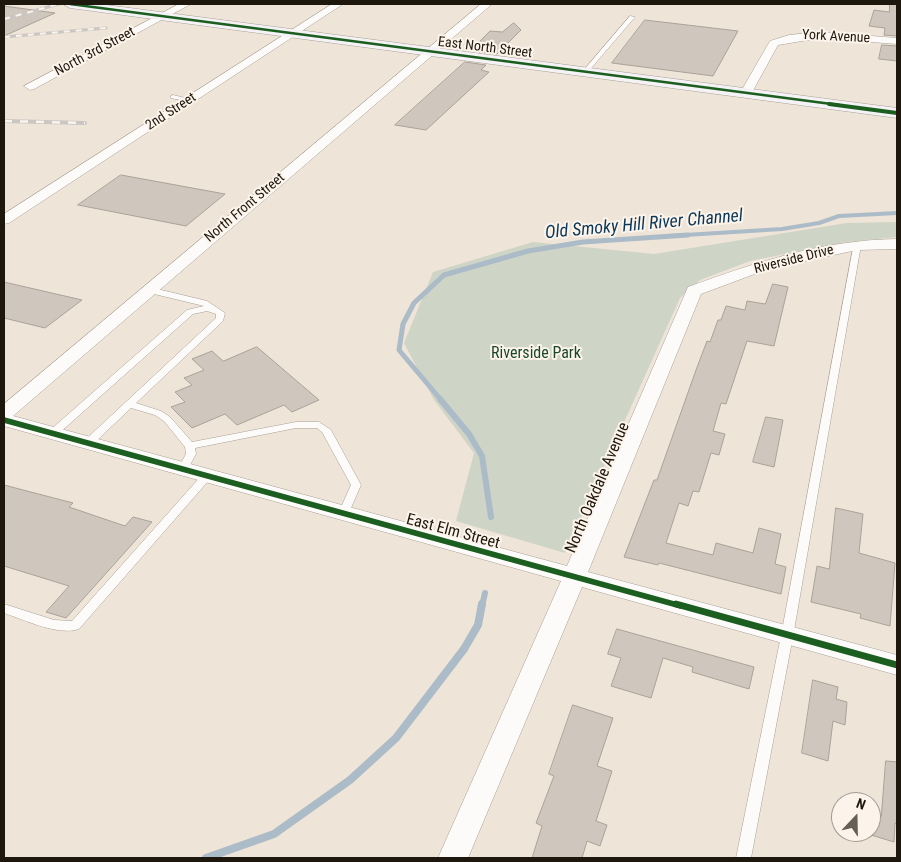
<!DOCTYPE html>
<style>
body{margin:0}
#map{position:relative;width:901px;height:862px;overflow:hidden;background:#eee4d7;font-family:"Roboto Condensed",sans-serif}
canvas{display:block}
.frame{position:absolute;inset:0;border:5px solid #1d170e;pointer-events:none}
.north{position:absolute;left:831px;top:792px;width:50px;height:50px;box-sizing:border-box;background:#fcf4eb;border:1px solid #a39c93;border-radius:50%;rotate:21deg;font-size:14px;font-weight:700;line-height:20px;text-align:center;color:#1d170e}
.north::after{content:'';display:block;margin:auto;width:18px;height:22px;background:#665f54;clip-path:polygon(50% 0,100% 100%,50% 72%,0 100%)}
</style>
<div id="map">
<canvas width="901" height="862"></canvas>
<div class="frame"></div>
<div class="north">N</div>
</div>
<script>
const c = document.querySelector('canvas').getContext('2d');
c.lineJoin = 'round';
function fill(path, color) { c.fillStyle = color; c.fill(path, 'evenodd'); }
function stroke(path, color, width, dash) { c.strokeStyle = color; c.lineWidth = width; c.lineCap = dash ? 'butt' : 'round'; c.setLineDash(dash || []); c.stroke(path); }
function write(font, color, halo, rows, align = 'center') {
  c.font = font + ' "Roboto Condensed",sans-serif'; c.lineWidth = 4; c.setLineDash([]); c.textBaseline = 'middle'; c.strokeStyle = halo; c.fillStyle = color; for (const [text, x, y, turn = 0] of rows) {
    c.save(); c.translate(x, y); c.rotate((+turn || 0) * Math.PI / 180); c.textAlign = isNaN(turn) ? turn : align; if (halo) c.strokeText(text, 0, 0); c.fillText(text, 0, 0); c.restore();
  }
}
fill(new Path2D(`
 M897 222V237L846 242 750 261 700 280 680 298 565 553 456 521 474 453 434 400 404 343 433 272 533 242 654 254 847 223Z`), '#ced4c6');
stroke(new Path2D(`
 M669 236 782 229 819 223 839 216 897 213`), '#acbbc8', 4);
stroke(new Path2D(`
 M441 400 399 350 403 324 414 303 444 275 528 251 583 242 688 235`), '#acbbc8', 5);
stroke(new Path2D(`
 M440 399 469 434 482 456 491 517
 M482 606 485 593`), '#acbbc8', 6);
stroke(new Path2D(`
 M206 858 274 834 350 780 396 738 464 649 478 625 482 604`), '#acbbc8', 8);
const building = new Path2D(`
 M890 4H897V36L884 35 885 28 869 26 874 10 889 12Z
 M4 6 55 13 4 36Z
 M645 20 738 31 713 76 612 63Z
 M514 23 521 30 497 54 479 52 485 46 476 45 490 31 502 32Z
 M882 45 897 46V61L879 59Z
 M465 62 486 65 481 70 489 72 426 130 395 125Z
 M121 175 225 194 186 226 78 205Z
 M4 282 82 300 45 328 4 318Z
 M773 284 788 287 774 346 747 341 726 404 721 403 713 431 725 434 719 455 711 453 699 492 693 491 688 506 679 503 666 543 713 555 716 543 753 553 759 528 781 534 775 564 786 567 781 594 659 563 658 565 624 557 654 480H657L696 370 707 341 710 342 718 320H721L726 306 745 310 747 301 765 304Z
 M257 347 319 400 292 412 284 405 237 425 225 414 192 428 171 407 185 402 175 392 192 385 184 378 204 370 192 359 212 351 223 361Z
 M766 417 783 420 774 467 753 462Z
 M4 485 73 503 69 507 125 526 133 517 152 522 66 618 46 612 69 586 4 566Z
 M836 508 863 514 859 553 895 563 890 626 860 618 861 614 811 602 817 566 829 569Z
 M617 629 754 667 749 689 692 672 693 667 663 658 651 698 611 686 621 658 608 654Z
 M813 680 838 687 836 699 847 702 845 725 833 721 828 761 802 753Z
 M573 705 613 718 597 766 612 771 596 821 607 825 600 846 587 841 582 858H532L542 826 536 823 554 776 549 774Z
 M886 761 897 762V824L895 823 894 842 871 835V813L881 816Z`);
fill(building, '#cfc7bd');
stroke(building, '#aaa298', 1);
const lane = new Path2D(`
 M630 16 635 17 587 73H583V71Z
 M173 95 193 100 190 102 171 98V96Z
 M854 243H860L861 245 793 636 751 858H736L781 636Z
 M149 287 207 301 225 313 223 321 136 403 161 411 170 417 192 442 296 422H319L331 430 361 485 347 517H339L338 514 351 485 322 432 317 428H296L195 448 196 454 186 472 182 473 177 470 186 454 185 447 164 421 155 415 131 408 92 445H84L83 443 84 441 216 318V314L207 311 193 314 57 435H49L48 433 49 431 187 310 204 306 146 292 145 290Z
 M206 474 210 475 211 477 210 479 79 629C58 636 25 620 4 613V604L54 620 72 621 202 475Z`);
const street = new Path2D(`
 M179 4H191L34 89 30 90 24 86Z
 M332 4H343L9 223 4 224V214Z
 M481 4H492L13 416 567 566 688 287C757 262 823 240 897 239V249L857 250 768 269 701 294 588 572 897 655V675L582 587 468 858H438L561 581 4 426V404Z
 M820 32 897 38V44L820 38 778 45 750 96H742L740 93 770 41 789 35Z`);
const secondary = new Path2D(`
 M63 4H99L897 108V118L70 8Z`);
stroke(lane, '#a8a096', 1);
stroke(street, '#a8a096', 1);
stroke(secondary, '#a8a096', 1);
fill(lane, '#fcfbf9');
fill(street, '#fcfbf9');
fill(secondary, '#f4f2f4');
const railFar1 = new Path2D(`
 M4 19 59 4
 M4 37 106 28`);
const rail = new Path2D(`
 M4 121 85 123`);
stroke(railFar1, '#c9c6c3', 3);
stroke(rail, '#c9c6c3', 4);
stroke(railFar1, '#fcf4eb', 2, [6]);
stroke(rail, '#fcf4eb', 2.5, [8]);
stroke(new Path2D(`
 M70 4 839 105`), '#1b5e20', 2.5);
stroke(new Path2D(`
 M829 104 897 113`), '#1b5e20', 4);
stroke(new Path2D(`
 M4 420 681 606`), '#1b5e20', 5.5);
stroke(new Path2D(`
 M676 604 897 665`), '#1b5e20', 7);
write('14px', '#1d170e', '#fcf4eb', [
 ["York Avenue",836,37,3],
 ["East North Street",485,48,7],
 ["North 3rd Street",95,52,-28],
 ["2nd Street",171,112,-33],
 ["North Front Street",245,208,-40],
 ["Riverside Drive",794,260,-14]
]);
write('16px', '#194827', '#fcf4eb', [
 ["Riverside Park",536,354]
]);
write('16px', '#1d170e', '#fcf4eb', [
 ["North Oakdale Avenue",598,488,-67],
 ["East Elm Street",453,532,15]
]);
write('italic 18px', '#093759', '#fcf4eb', [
 ["Old Smoky Hill River Channel",644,225,-5]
]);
</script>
